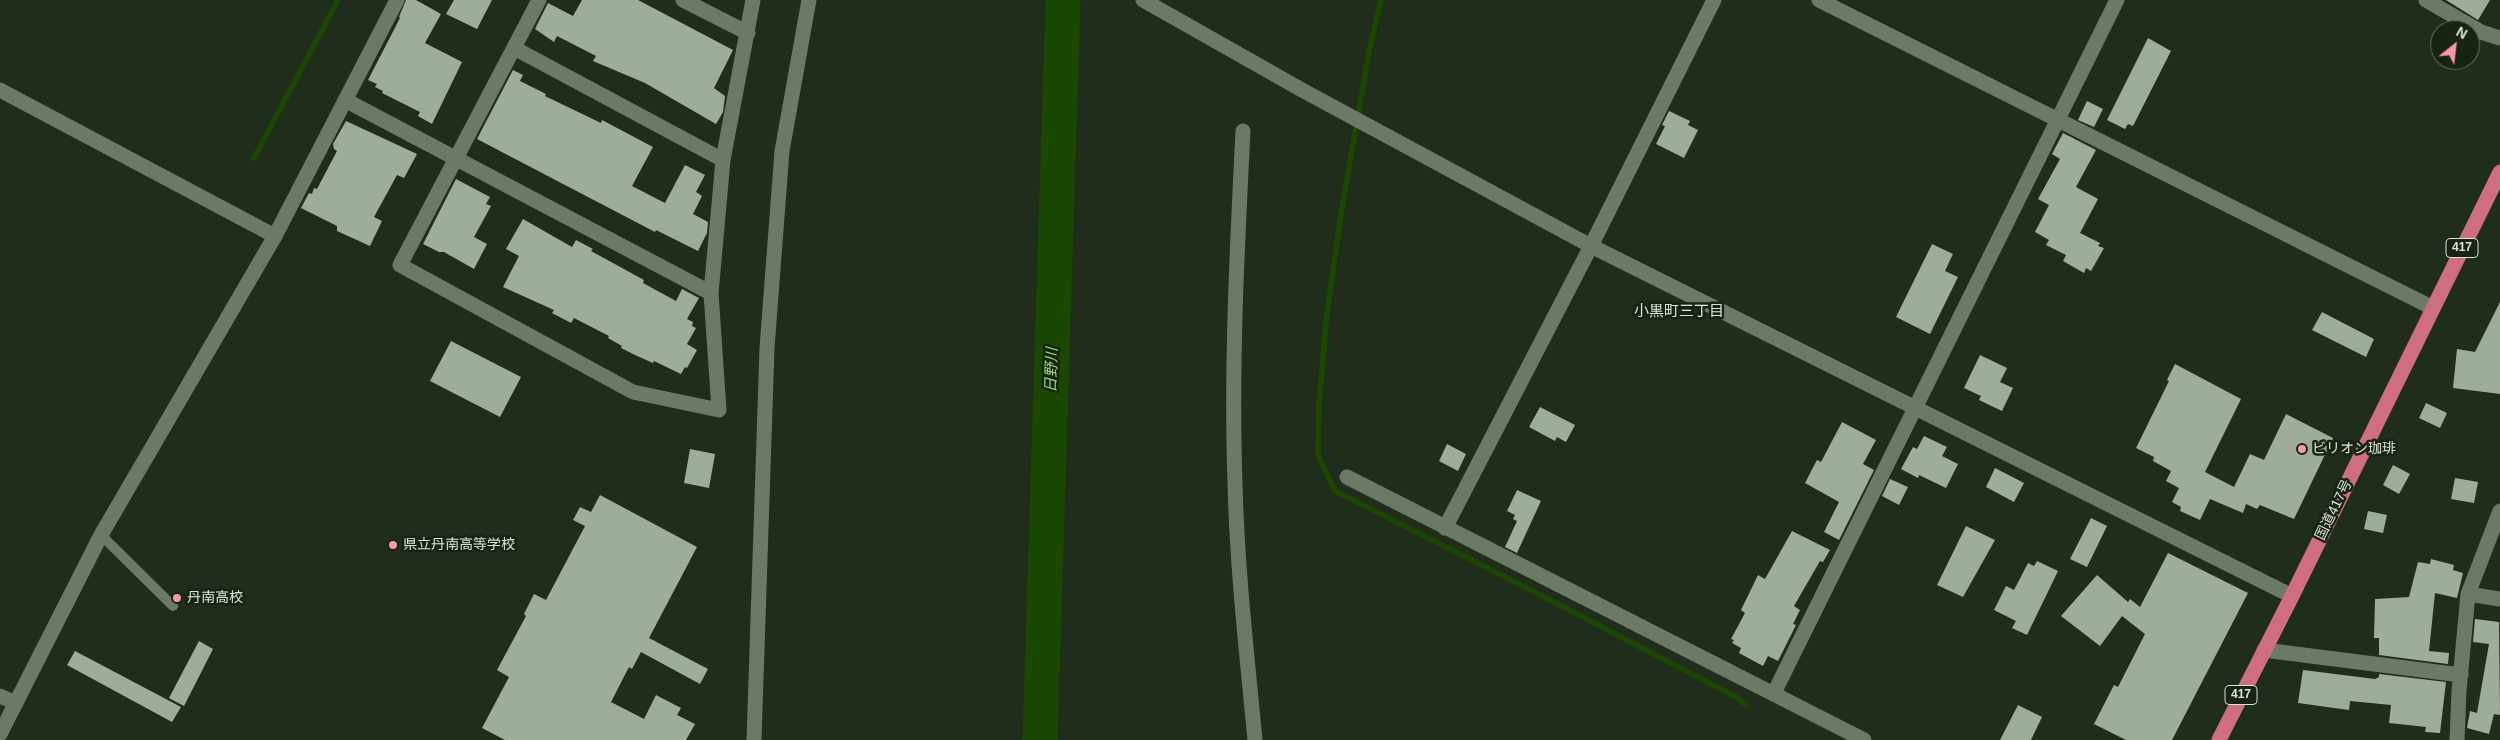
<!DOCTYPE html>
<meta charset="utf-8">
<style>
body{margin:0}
#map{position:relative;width:2500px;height:740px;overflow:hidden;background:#202d1c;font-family:Arial,sans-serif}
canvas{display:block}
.north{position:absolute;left:2430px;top:20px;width:50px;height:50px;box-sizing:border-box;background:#172313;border:1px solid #667062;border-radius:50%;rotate:29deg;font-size:14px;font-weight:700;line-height:20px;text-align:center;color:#dce4d9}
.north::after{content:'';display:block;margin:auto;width:18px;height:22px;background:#f39aa9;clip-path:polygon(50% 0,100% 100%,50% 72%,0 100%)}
</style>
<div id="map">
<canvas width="2500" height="740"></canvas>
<div class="north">N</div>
</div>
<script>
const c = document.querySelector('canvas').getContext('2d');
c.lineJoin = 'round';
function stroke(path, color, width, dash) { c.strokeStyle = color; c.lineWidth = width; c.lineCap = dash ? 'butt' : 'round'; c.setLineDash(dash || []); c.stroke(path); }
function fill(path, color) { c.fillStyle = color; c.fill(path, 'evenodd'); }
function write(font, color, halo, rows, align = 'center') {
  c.font = font + ' Arial,"Noto Sans JP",sans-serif'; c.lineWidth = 5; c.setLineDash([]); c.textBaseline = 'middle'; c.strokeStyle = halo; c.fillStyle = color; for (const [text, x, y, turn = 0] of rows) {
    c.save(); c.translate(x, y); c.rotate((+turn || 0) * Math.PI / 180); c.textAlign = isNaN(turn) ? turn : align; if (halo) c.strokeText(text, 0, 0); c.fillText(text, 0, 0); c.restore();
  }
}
stroke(new Path2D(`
 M1381 0 1369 51 1341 214 1327 313 1319 403 1318 455 1335 491 1531 590 1736 697 1746 705
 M254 158 338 0`), '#1a4702', 5.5);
stroke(new Path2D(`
 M1040 740 1063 0`), '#1a4702', 35);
fill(new Path2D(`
 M406 0H416L441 14 425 43 462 62 432 124 418 116 420 112 382 93 383 91 375 87 377 84 368 80 400 18 399 17Z
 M454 0H492L477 29 446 14Z
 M582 0H638L733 50 714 88 725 96 723 112 716 124 645 83 593 61 596 56 557 36 554 42 535 29 548 3 573 16Z
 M2446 0H2490L2478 20Z
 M2148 38 2171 51 2133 126 2128 124 2125 129 2107 120Z
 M513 70 523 75 520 81 546 94 545 96 601 123 602 120 653 147 632 186 665 203 685 165 705 175 696 192 702 196 693 214 708 222 707 233 698 251 656 230 655 232 477 139Z
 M2087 101 2103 109 2094 127 2078 120Z
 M1669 111 1690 121 1688 125 1698 130 1684 158 1656 144 1665 126 1662 125Z
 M346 121 417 154 404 178 397 175 374 217 382 221 370 246 337 231V226L301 208 309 193 312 194 314 188 317 189 337 151 334 149 333 144Z
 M2063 133 2096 150 2076 187 2098 199 2080 233 2100 243 2098 246 2104 248 2091 271 2086 268 2084 273 2063 261 2066 255 2046 245 2049 240 2035 232 2049 205 2038 199 2060 159 2052 154Z
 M456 179 490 197 486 204 491 206 474 237 487 244 474 269 444 252H439L423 244Z
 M523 219 572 247 576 240 593 249 591 251 644 280 643 283 676 301 682 289 699 298 687 319 693 322 692 326 696 328 687 344 697 350 687 368 685 367 681 374 654 361 653 363 635 355 621 348 622 346 608 338 609 336 574 318 571 323 552 313 554 310 503 287 519 256 506 249Z
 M1932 244 1953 254 1945 271 1958 277 1930 334 1896 317Z
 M2500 302V394L2453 388 2457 349 2475 352Z
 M2322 312 2374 339 2366 357 2312 330Z
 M451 341 521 377 500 417 430 381Z
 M1980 355 2007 368 2000 382 2013 388 2002 411 1979 400 1981 396 1964 388Z
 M2175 364 2241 399 2205 472 2234 487 2250 454 2264 460 2286 414 2333 438 2294 519 2260 505 2257 509 2246 504 2243 513 2210 499 2200 520 2180 511 2181 507 2172 502 2179 488 2166 481 2171 471 2153 461 2154 457 2136 448 2169 381 2167 380Z
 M2426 403 2447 413 2440 428 2419 418Z
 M1540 407 1575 425 1566 442 1557 437 1555 441 1529 427Z
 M1842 422 1876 440 1863 464 1874 470 1839 540 1824 532 1839 502 1805 483 1817 460 1821 462Z
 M1924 436 1947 447 1942 456 1958 464 1946 488 1919 475 1918 478 1901 469 1913 447 1917 449Z
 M1447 444 1466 454 1458 471 1439 461Z
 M690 449 715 454 709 488 684 483Z
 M2393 465 2410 474 2399 494 2383 485Z
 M1995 468 2024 483 2014 502 1986 487Z
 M2455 478 2478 482 2474 503 2451 499Z
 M1890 479 1908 487 1899 505 1882 496Z
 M1517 490 1541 501 1517 553 1505 547 1517 521 1513 519 1515 515 1507 511Z
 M600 495 697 547 649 638 708 669 700 684 641 652 632 669 629 667 611 702 644 719 656 695 681 708 677 715 695 724 686 740H505L482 728 509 677 497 670 526 616 524 614 534 594 546 600 585 526 573 520 580 507 591 512Z
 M2368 511 2387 515 2383 533 2364 529Z
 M2091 518 2107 526 2087 567 2070 559Z
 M1966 526 1995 540 1963 597 1937 585Z
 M1792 531 1830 550 1823 562 1820 561 1794 606 1800 610 1793 624 1796 625 1778 661 1768 656 1763 666 1739 653 1741 648 1732 643 1734 640 1731 639 1745 613 1741 610 1758 575 1765 579Z
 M2168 553 2248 593 2172 740H2126L2094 724 2114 685 2118 687 2145 634 2122 616 2100 646 2061 616 2097 575 2128 602 2130 599 2140 607Z
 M2431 559 2454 565 2453 570 2463 573 2457 598 2435 593 2429 651 2449 653 2448 664 2379 655V638H2374L2375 599 2409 597 2418 562 2430 564Z
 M2037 561 2058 571 2027 635 2012 628 2016 621 1994 610 2006 586 2014 590 2028 563 2034 566Z
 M2475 619 2499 622 2500 715 2494 714 2489 734 2467 728 2470 711 2477 713 2489 644 2473 642Z
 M199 641 213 649 184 706 169 698Z
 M75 651 181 707 172 722 67 665Z
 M2303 670 2375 679 2379 677V674L2446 682 2440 733 2425 732 2426 727 2389 723 2391 705 2350 701 2349 710 2298 703Z
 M2018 705 2042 717 2031 740H2000Z`), '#9ead99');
stroke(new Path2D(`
 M101 535 173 606`), '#6b7966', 10);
stroke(new Path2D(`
 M539 0 400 265 633 392 719 410 711 293 723 160 753 0
 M683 0 748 33
 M1819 0 2433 308
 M2426 0 2481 32 2500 38
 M514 48 723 160
 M0 90 275 236
 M345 100 711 293
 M1243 131C1237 249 1231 366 1235 483 1237 569 1247 655 1255 740
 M1347 477 1864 740
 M1445 528 1591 246 1714 0
 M2468 594 2500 599
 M2264 650 2461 675
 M1774 693 2117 0
 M0 696 16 703
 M754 740 767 348 782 151 809 0
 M2457 740 2459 691 2468 594 2500 511`), '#6b7966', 15);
stroke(new Path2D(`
 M1143 0 1302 90 1591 246 2292 596
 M0 734 101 535 275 236 397 0`), '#6b7966', 15);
stroke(new Path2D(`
 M2219 740 2292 596 2500 172`), '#ce6e7f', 15);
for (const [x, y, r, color] of [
 [2302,449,5,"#f39aa9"],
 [393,545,5,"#f39aa9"],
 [177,598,5,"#f39aa9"]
]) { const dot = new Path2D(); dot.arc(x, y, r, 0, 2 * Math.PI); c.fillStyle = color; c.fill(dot); stroke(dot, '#172313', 2); }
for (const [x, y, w] of [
 [2462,248,32],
 [2241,695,32]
]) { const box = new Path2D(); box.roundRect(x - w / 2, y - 9.5, w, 19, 4); c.fillStyle = '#172313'; c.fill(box); stroke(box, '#dce4d9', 1); }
write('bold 12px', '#dce4d9', null, [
 ["417",2462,248],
 ["417",2241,695]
]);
write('14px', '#dce4d9', '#172313', [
 ["ビリオン珈琲",2312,449],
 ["県立丹南高等学校",403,545],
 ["丹南高校",187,598]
], 'left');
write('14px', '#dce4d9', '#172313', [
 ["国道417号",2334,510,-64]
]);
write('15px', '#dce4d9', '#172313', [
 ["小黒町三丁目",1679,312]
]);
write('italic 15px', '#99db82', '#172313', [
 ["日野川",1052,370,-88]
]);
</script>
